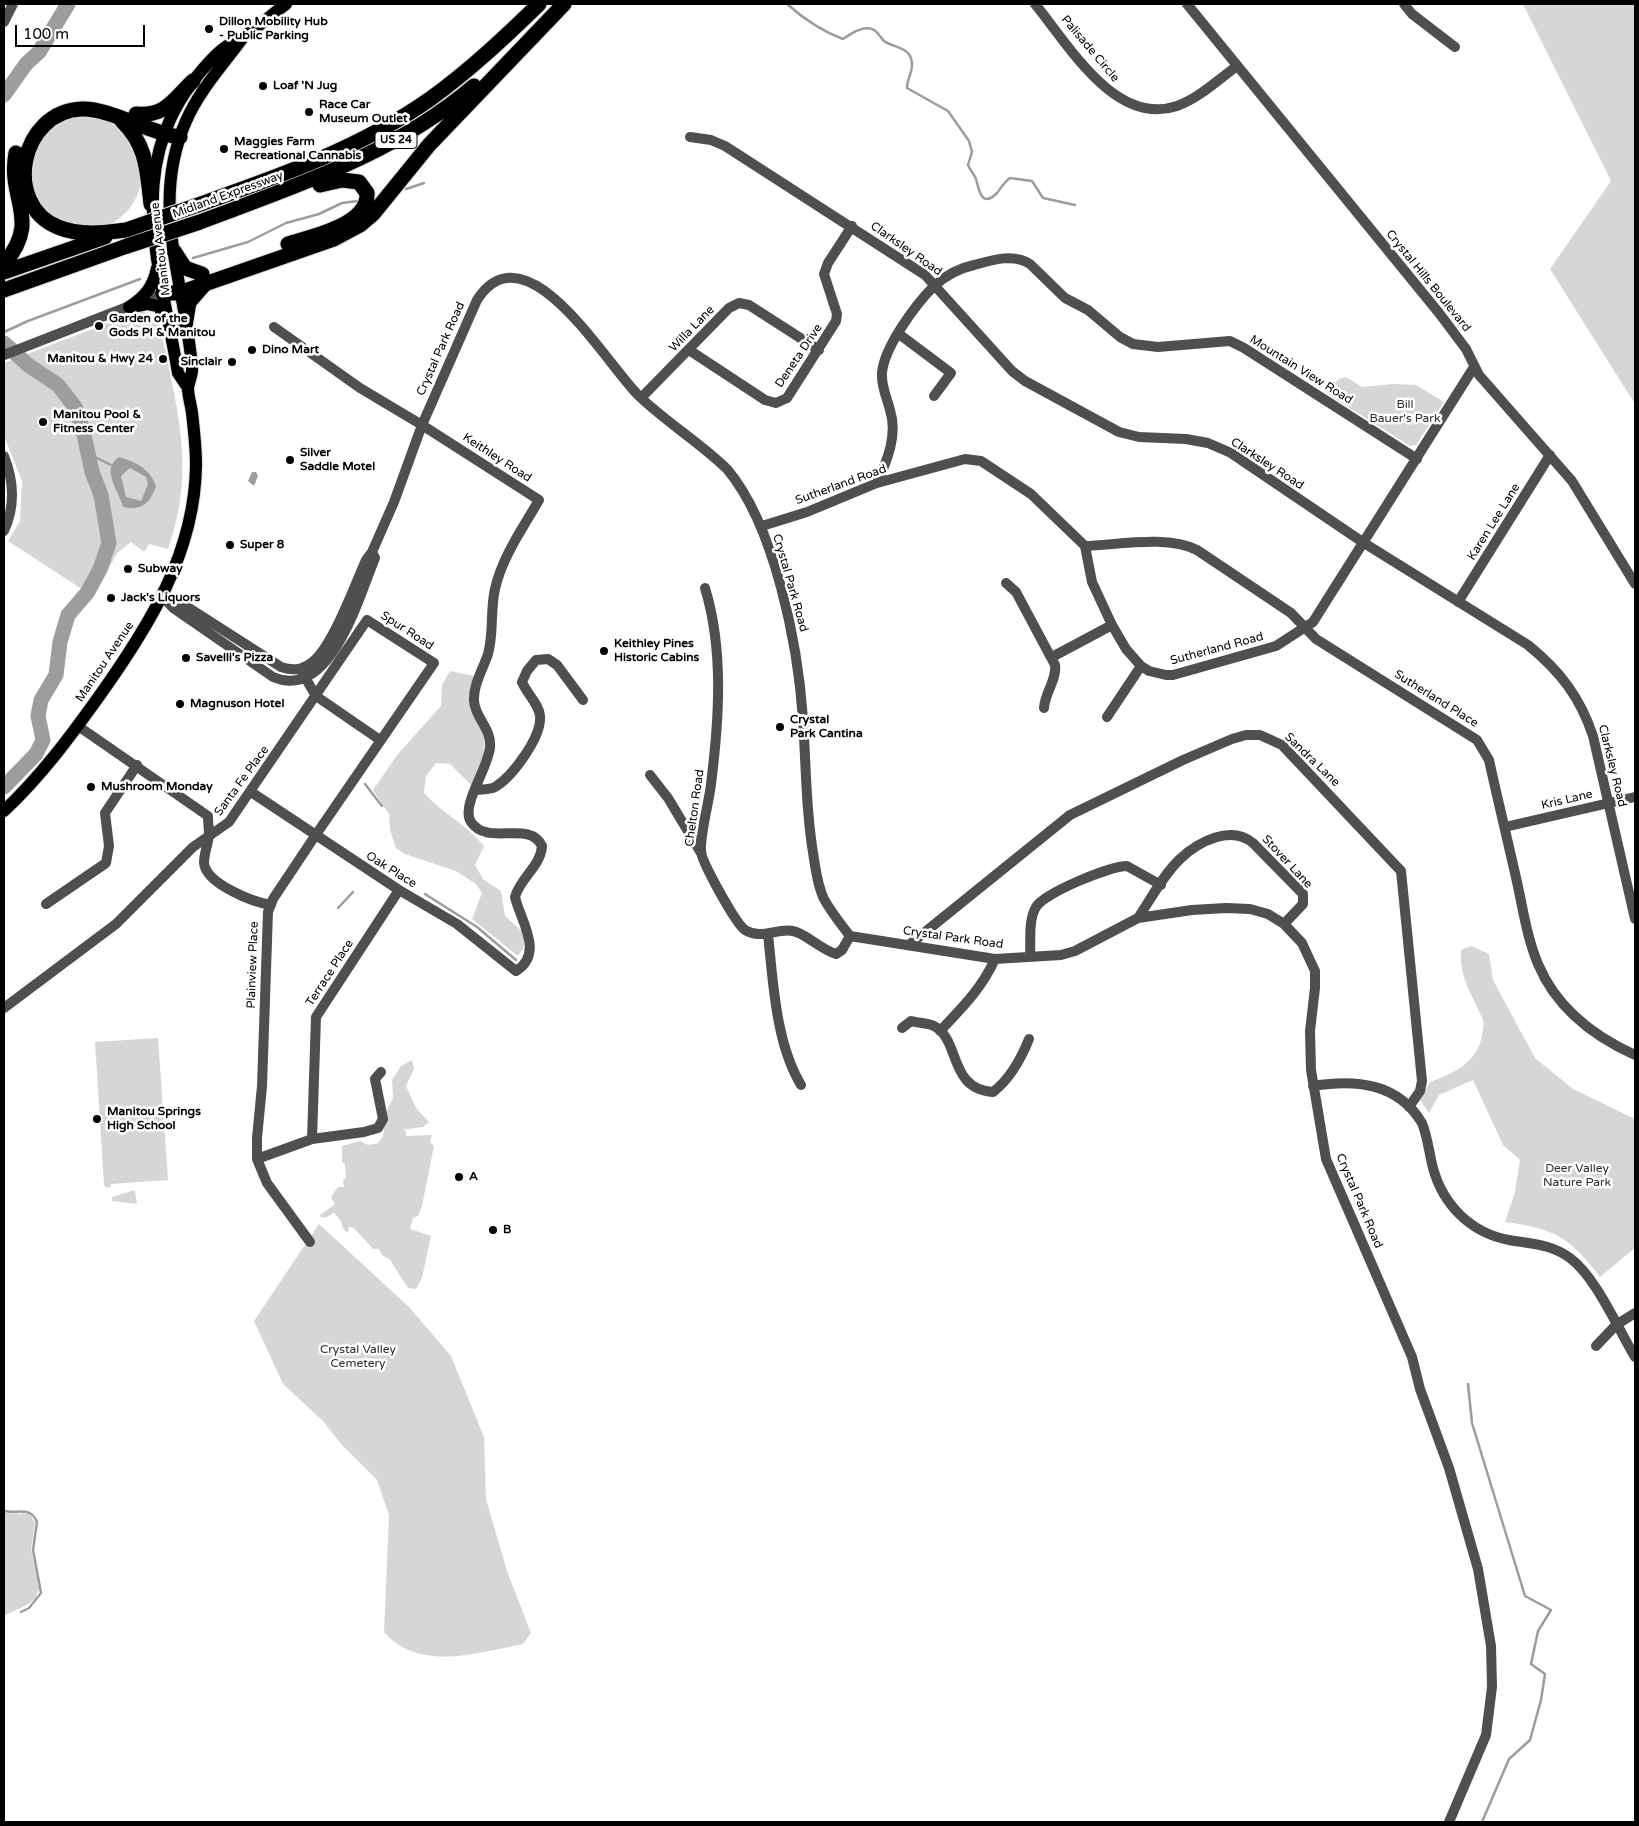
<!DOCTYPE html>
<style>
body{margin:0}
#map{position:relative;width:1639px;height:1826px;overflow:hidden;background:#fff;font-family:"Varela Round",sans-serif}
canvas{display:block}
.frame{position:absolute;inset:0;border:5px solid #000;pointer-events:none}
.scale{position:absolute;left:15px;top:25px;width:130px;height:22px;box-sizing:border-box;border:2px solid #000;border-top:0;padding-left:6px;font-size:15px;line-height:18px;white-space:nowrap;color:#000;-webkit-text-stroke:4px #fff;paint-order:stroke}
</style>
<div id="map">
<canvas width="1639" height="1826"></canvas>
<div class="frame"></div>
<div class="scale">100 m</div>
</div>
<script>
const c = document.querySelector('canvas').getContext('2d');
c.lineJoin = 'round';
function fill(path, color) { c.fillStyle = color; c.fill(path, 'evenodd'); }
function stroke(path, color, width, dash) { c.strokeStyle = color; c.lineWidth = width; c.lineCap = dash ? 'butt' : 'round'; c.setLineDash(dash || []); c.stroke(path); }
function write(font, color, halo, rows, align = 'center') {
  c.font = font + ' "Varela Round",sans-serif'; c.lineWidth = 5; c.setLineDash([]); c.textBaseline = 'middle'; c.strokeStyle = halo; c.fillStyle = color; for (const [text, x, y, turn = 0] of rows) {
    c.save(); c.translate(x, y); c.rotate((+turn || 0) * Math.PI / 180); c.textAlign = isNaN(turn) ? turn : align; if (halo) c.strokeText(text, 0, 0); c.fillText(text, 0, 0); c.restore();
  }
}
fill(new Path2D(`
 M1523 4H1635V404L1550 269 1611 181Z
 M89 115C101 117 114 120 124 129 149 153 148 195 121 217 115 223 103 230 94 230 82 230 68 225 56 223L31 192V153L54 124 70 117Z
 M144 311 157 320 160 325C176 406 197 468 168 549L149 544 144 552 131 542 117 553 94 597 8 541 20 521 22 481 4 436V363L137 312Z
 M1346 377 1362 387 1393 384 1416 385 1444 402 1416 445 1410 446 1326 393 1339 379Z
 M450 671 474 676 485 737 484 754 471 785 450 764 436 763 426 776 424 793C442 813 467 825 484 846L475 865 483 879 501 891 505 916 526 935 523 949 518 956 472 919 482 893 476 884 456 871 405 854 396 848 390 830 389 814 373 790 398 754 441 706 442 685Z
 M1471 946 1489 954 1493 980 1535 1058 1573 1089 1635 1119V1248L1600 1277C1569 1237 1556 1229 1505 1222L1515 1192 1520 1160 1503 1145 1473 1080 1439 1095 1429 1113 1420 1100 1430 1082C1453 1074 1478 1062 1482 1035 1483 1030 1484 1024 1483 1020 1473 995 1459 979 1461 950Z
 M158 1038 168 1180 111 1184V1187L107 1188 104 1185 95 1042Z
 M412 1060 414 1069 406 1086 416 1108 429 1122 423 1127 402 1130 406 1131V1136L432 1135 430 1142 434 1146 422 1206 418 1216 413 1218 410 1229 431 1236 422 1278 416 1289 408 1288 390 1260 382 1255 379 1249H373L354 1228 349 1227 348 1233 343 1229 341 1221 334 1213 325 1218 319 1216 335 1204 331 1197 338 1187H344L343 1180 346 1178 345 1164 342 1162V1146L360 1141 368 1145 378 1143 383 1136 386 1112 393 1098 392 1080 401 1066Z
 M135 1190 137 1204 112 1201V1197Z
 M319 1224 409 1307 451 1356 484 1437 486 1499 507 1571 531 1633 523 1644C477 1653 419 1672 384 1632L389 1515 377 1480 341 1444 323 1421 283 1384 254 1321Z
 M4 1513 30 1514 35 1523 31 1550 39 1588C35 1607 18 1607 4 1616Z`), '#d6d6d6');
fill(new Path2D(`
 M119 457C136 462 149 468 156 486 150 504 141 511 123 507 119 490 100 470 119 457ZM130 468 146 477 148 484 141 501 126 497 121 476Z
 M252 472H256L258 476 254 486 248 481Z`), '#9d9d9d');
stroke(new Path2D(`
 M787 4C805 20 821 31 843 39 850 34 859 28 868 28 877 29 879 36 884 41 893 48 912 46 912 65 912 73 907 80 907 88L948 111 969 141 972 152 968 165C970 170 974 174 976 179 979 189 981 209 997 193 1001 188 1004 182 1010 178L1032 181 1043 198 1075 205
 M406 189 424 183
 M193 258 248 242 286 223 319 214 342 203 358 201
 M4 332 28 321 140 279
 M89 454 111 465
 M365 784 382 806
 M425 894 477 927 516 960
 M338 908 353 892
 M1468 1384 1472 1423 1525 1596 1551 1610 1538 1631 1531 1664 1545 1674 1541 1700 1530 1740 1509 1759 1482 1822
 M4 1511C17 1514 31 1506 37 1522L33 1550 41 1593 29 1608 21 1612`), '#9d9d9d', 2.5);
stroke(new Path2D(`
 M4 95 26 64 39 52 68 4
 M4 343 28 365 58 385 75 407 83 430 92 472 101 495 109 543 100 569 87 593 68 615 60 642 56 675 41 700 38 716 43 740 36 754 4 787`), '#9d9d9d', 15);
const major = new Path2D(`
 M129 307C145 297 153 287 157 268
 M132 307 147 304 158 306 167 319
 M188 388 178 373C158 255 118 153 216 55 225 46 233 42 244 36 259 27 272 14 286 4
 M4 811C41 776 70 737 100 695 149 626 195 553 196 465 196 448 194 430 192 413 191 405 188 396 188 388 189 381 193 374 192 367 185 282 149 206 186 121 200 89 224 64 244 36`);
const highway = new Path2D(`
 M136 114C165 117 173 100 193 81
 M122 121C147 145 147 171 151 204
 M195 206C277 177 359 149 430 99 469 71 505 37 539 4
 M197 223C295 186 393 155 474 86
 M126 230C104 233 79 236 58 227 2 204 20 111 82 109 109 108 149 133 180 137
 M288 244C313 236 369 225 367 193L359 182 342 180 320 185
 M174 251 185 268 202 274
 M4 264C42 219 7 200 16 153
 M4 272 105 237
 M4 290 127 246
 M163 293H179L334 239 360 225 373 214 429 145 564 4
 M185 326 189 302 204 285`);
stroke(major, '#dbdbdb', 14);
stroke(highway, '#dbdbdb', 17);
stroke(new Path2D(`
 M1035 4C1068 44 1115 127 1177 106 1199 98 1218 80 1237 66
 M1187 4 1439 313 1466 349 1479 375 1572 481 1635 584
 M1404 4 1412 14 1455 47
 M4 22 13 4
 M690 137 711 140 725 146 925 275 1012 371 1025 381 1119 432 1139 437 1186 439 1208 443 1231 453 1364 543 1528 645C1560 671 1580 697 1593 736L1635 919
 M899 334 951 373 934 396
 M689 350 765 400 776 403 787 398 836 321 837 314 824 274 828 263 852 226
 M4 355 163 293
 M641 398 729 308 739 303 749 305 819 350
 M4 456C14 481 15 507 4 531
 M877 483C887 461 898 435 890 410 887 398 881 386 882 373 884 347 916 304 934 286 945 276 960 268 974 265 992 260 1014 253 1030 264L1065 298 1088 310 1120 337 1133 344 1158 347 1230 341 1244 348 1417 459
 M762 526 807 512 877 483 965 459 981 461 1031 494 1085 546 1092 582 1112 625 1126 649 1141 666 1149 671 1166 675H1173L1276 646 1313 622 1474 367
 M1085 546C1118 545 1167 535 1197 550L1291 613 1316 639 1477 740 1489 760C1498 801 1508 842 1517 882 1523 909 1527 938 1538 964 1556 1007 1593 1036 1635 1055
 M1006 583 1016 592 1055 665C1057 680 1045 692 1044 708
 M705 588C724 650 719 720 711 784 709 803 700 833 701 851 701 861 736 924 745 930 761 940 776 928 793 931 805 933 820 949 836 954L842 950 850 936
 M162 597 178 601 281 667C293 671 301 670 311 663 332 649 355 584 366 560L372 552 394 502 422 425 477 300C526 224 606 364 639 396 666 422 699 442 727 469 775 526 798 645 803 719 806 766 806 812 814 859 816 872 818 887 824 899 831 912 841 924 850 936L995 959 1061 955 1075 951 1138 918 1192 910 1226 908 1250 909 1268 914 1284 924 1302 943 1315 971V988L1310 1031 1311 1070 1326 1159 1412 1357 1420 1389 1449 1468 1478 1569 1491 1646 1492 1687 1486 1735 1449 1822
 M163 597 173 608 273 677C331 702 359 596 375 558L372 552
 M1458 602 1550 455
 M1052 657 1112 625
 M303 674 316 696 380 740
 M1107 717 1141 666
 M78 726 208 816C208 822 209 829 209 835 208 845 204 853 204 863 206 884 253 902 271 905
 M650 775 668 798 701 853
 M476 790C482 789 490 790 495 787 512 777 542 737 540 716 539 704 527 694 522 682L527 671 536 660 548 659 557 665 583 700
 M251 792 399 890 457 924 516 971C545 953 520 920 515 897 520 878 541 866 542 846 529 819 488 847 471 822 460 806 489 767 490 747 492 729 475 718 474 701 473 685 483 669 488 654 494 633 490 610 495 589 502 557 523 528 539 500L422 425 360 388 274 327
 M1505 827 1635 797
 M46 904 106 863 109 846 105 813 137 765
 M1138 918C1151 899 1163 875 1180 859 1199 841 1231 825 1253 843L1303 894V904L1284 924
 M768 934C773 982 776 1044 801 1085
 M909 945 1070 815 1183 760 1232 739 1246 735H1260L1282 745 1401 871 1422 1081 1420 1091 1409 1107
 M1030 957C1031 942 1028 920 1036 907 1044 893 1110 866 1127 866L1161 885
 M4 1008 116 924 193 847 229 822 367 620 434 663 315 836 273 899 268 912 262 1086 257 1138V1159L267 1183 310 1242
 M902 1028 911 1021C918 1023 928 1023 934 1026 961 1040 948 1089 993 1092 1010 1079 1021 1059 1029 1039
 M940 1031C962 1008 982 988 995 959
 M1313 1086C1356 1079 1398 1083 1422 1123 1428 1138 1429 1153 1433 1168 1443 1205 1471 1233 1509 1240 1532 1244 1551 1244 1570 1258 1596 1277 1618 1329 1635 1357
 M312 1139 316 1017 399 890
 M257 1159 312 1139 364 1132 378 1128 383 1119 375 1079 381 1072
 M1596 1346 1616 1325 1635 1313`), '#4f4f4f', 10);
stroke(major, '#000', 12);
stroke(highway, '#000', 15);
const highwayBridge = new Path2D(`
 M126 230 195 206
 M127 246 197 223`);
stroke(highwayBridge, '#dbdbdb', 17, []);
stroke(highwayBridge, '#000', 15);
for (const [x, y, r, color] of [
 [209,29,5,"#000"],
 [263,86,5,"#000"],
 [309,112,5,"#000"],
 [224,149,5,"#000"],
 [99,326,5,"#000"],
 [252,350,5,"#000"],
 [163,359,5,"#000"],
 [232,362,5,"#000"],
 [43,422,5,"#000"],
 [290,460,5,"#000"],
 [230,545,5,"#000"],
 [128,569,5,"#000"],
 [111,598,5,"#000"],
 [604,651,5,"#000"],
 [186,658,5,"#000"],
 [180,704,5,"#000"],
 [780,727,5,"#000"],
 [91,787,5,"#000"],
 [97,1119,5,"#000"],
 [459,1177,5,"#000"],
 [493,1230,5,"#000"]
]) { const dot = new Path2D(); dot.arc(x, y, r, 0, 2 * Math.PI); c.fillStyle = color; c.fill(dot); stroke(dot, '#fff', 2); }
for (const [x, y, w] of [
 [396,140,42]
]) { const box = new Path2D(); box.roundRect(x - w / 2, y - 8.5, w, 17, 4); c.fillStyle = '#fff'; c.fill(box); stroke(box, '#000', 1); }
write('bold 11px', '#000', null, [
 ["US 24",396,140]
]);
write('bold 12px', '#000', '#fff', [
 ["Dillon Mobility Hub",219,22],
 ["- Public Parking",219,36],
 ["Loaf 'N Jug",273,86],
 ["Race Car",319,105],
 ["Museum Outlet",319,119],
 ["Maggies Farm",234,142],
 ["Recreational Cannabis",234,156],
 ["Garden of the",109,319],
 ["Gods Pl & Manitou",109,333],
 ["Dino Mart",262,350],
 ["Manitou & Hwy 24",153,359,"right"],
 ["Sinclair",222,362,"right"],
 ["Manitou Pool &",53,415],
 ["Fitness Center",53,429],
 ["Silver",300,453],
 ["Saddle Motel",300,467],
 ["Super 8",240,545],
 ["Subway",138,569],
 ["Jack's Liquors",121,598],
 ["Keithley Pines",614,644],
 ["Historic Cabins",614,658],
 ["Savelli's Pizza",196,658],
 ["Magnuson Hotel",190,704],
 ["Crystal",790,720],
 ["Park Cantina",790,734],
 ["Mushroom Monday",101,787],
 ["Manitou Springs",107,1112],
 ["High School",107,1126],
 ["A",469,1177],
 ["B",503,1230]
], 'left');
write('12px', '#000', '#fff', [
 ["Palisade Circle",1090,49,50],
 ["Midland Expressway",228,195,-20],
 ["Manitou Avenue",161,249,-97],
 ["Clarksley Road",906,249,35],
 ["Crystal Hills Boulevard",1428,281,51],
 ["Willa Lane",692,329,-46],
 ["Crystal Park Road",441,349,-66],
 ["Deneta Drive",799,356,-56],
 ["Mountain View Road",1301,370,32],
 ["Keithley Road",497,458,33],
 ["Clarksley Road",1267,464,33],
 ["Sutherland Road",841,485,-20],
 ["Karen Lee Lane",1494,522,-58],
 ["Crystal Park Road",790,583,74],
 ["Spur Road",407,631,33],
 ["Sutherland Road",1217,649,-15],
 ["Manitou Avenue",105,662,-56],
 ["Sutherland Place",1436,699,32],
 ["Sandra Lane",1312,760,44],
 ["Clarksley Road",1612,766,76],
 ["Santa Fe Place",242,781,-54],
 ["Kris Lane",1567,800,-13],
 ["Chelton Road",695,808,-82],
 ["Stover Lane",1287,862,47],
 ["Oak Place",391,870,32],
 ["Crystal Park Road",953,938,8],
 ["Plainview Place",253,965,-88],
 ["Terrace Place",330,973,-57],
 ["Crystal Park Road",1359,1201,67]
]);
write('12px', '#2d2d2d', '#fff', [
 ["Bill",1405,405],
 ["Bauer's Park",1405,419],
 ["Deer Valley",1577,1169],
 ["Nature Park",1577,1183],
 ["Crystal Valley",358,1350],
 ["Cemetery",358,1364]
]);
</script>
